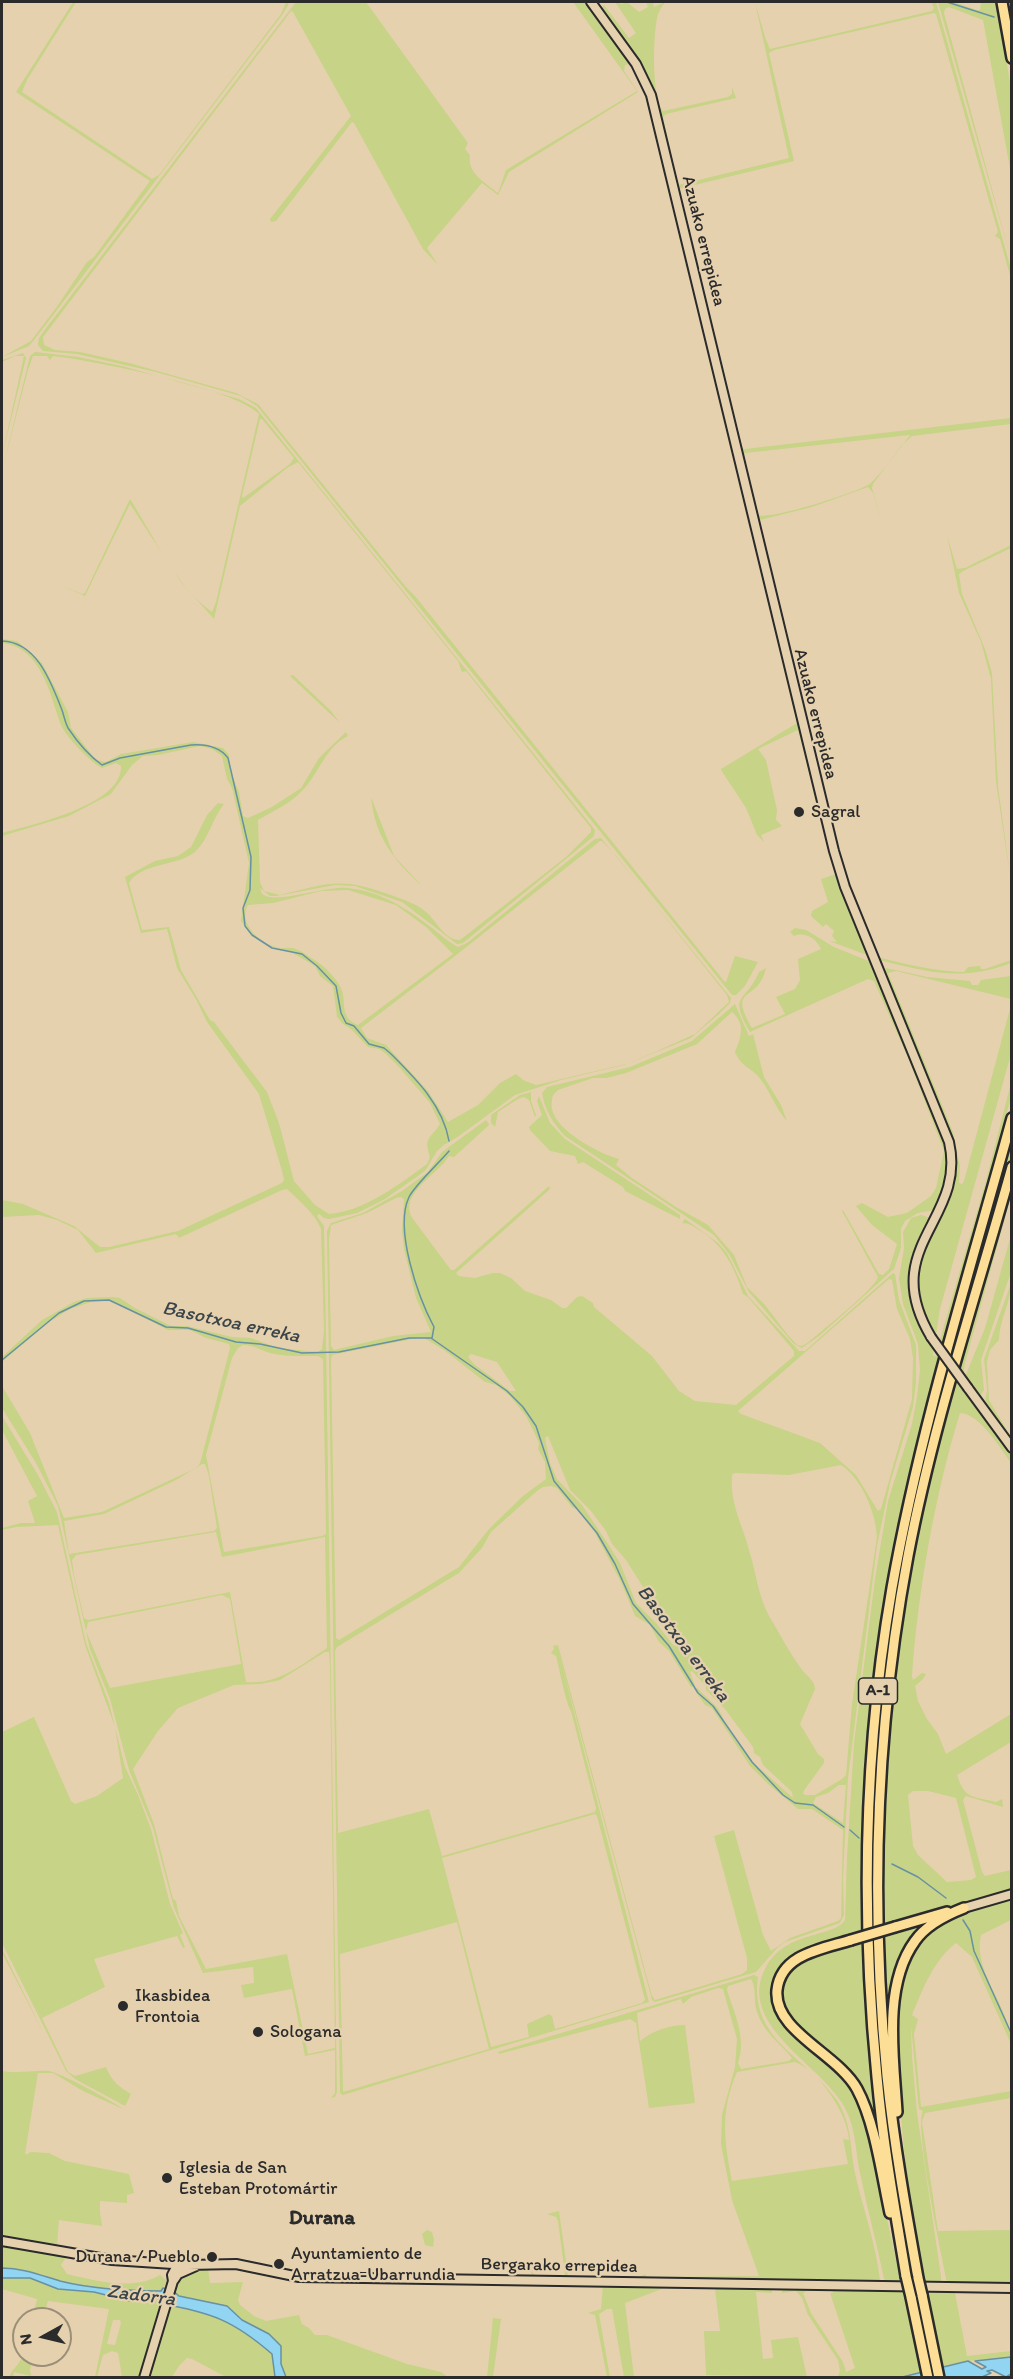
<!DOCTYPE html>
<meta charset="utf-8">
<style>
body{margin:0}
#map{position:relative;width:1013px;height:2379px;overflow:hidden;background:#e6d1af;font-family:Itim,sans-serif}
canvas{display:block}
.frame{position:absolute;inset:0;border:3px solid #2b2b2b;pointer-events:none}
.north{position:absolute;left:12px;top:2307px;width:60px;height:60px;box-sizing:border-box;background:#e6d1af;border:2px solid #9b8f7a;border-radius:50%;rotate:262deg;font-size:16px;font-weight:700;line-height:24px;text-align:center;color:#2b2b2b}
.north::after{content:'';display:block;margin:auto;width:21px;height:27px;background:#2b2b2b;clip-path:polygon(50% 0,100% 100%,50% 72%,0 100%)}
</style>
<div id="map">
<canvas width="1013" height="2379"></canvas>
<div class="frame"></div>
<div class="north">N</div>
</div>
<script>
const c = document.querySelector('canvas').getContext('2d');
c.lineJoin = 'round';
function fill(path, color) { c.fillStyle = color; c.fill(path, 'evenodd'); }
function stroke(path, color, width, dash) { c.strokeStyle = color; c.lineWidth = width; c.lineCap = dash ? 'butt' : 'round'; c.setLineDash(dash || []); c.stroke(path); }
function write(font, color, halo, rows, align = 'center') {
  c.font = font + ' Itim,sans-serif'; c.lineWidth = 4.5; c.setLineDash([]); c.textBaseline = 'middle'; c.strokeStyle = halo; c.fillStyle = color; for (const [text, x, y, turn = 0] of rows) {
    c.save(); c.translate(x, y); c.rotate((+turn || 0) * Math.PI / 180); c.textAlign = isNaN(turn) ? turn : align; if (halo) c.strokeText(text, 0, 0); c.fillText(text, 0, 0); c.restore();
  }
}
fill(new Path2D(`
 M73 2H76L27 80 22 92 152 179 159 175 281 14 286 2 289 4 282 15 34 340 29 346 2 357 31 341 56 308 87 262 94 257 150 181 16 92Z
 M296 2H366L468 143 465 149 470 155C467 174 486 183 498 193L506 170 637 91 573 2H589L638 72 651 101 820 807H818L798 730 758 749 766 760 777 810 776 820 782 826 761 835 764 842 757 835 746 808 721 770V769L797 723 690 269 685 266 688 260 649 102 644 87 630 64 625 65 624 71 638 92 509 172 498 195 482 183 427 248 438 265 423 249 354 123 352 122 276 221 271 222 270 219 351 116 293 12 291 11 43 337 44 345 55 350 80 352 129 363 236 393 258 404 406 587 415 596 724 981 726 982 735 956 758 962 745 986 736 995H732L257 406 241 396 156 372 77 354 43 351 38 345 39 338 47 327Z
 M615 2 622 4 627 2 639 12 648 7 646 2H653L654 7 665 2C663 5 660 9 658 14 653 31 651 97 663 111L728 97 732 94V87L736 98 666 114 663 117 678 185 789 158 755 2 765 37 770 49 932 11 934 8 931 2H936L1011 269V279L1000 239 995 236 998 232 936 14 934 13 774 50 769 53 794 161 678 189 738 441 741 448 745 449 1011 418V424L912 436 901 446 873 484 872 488 884 530 873 493 868 487 812 507 760 520 758 523 831 829 849 886 878 956 881 958C909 965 935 971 964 972L968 967 980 966 981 969H985L1011 960V963C961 982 929 972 879 960L863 925 837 855 655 100 600 10 604 5 629 38 636 33ZM910 435C903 444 877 480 868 485 851 494 772 520 756 515L743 459 745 453Z
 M938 2H954L977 10H980L981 2H997L1011 89V174L983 20 949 7 945 9 944 13 1011 259Z
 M35 352 78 357 122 366 239 399 256 408 595 830 594 836 463 943 457 944 402 902 355 886 335 885 276 896H270L260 888 262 894C276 905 324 886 347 888 382 891 409 910 436 931 443 937 450 943 458 947L467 943 595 839 601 838 731 998 730 1003 719 1014 691 1038 624 1065 561 1080 515 1095 459 1136 444 1145 437 1151 425 1171 385 1199 357 1213 329 1219 324 1218 319 1214 317 1216 324 1226 326 1336 337 2092 335 2097 331 2098 335 2093V2050L305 2056 292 1989 244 1998 241 1985 254 1983 253 1967 203 1973 174 1908 153 1828 129 1770 110 1699 90 1649 58 1506 36 1463 2 1408V1386L30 1433 64 1518 102 1512 192 1470 199 1465 201 1460 230 1348 229 1344 206 1338 190 1330H168L111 1301 91 1302 70 1309 49 1322 2 1362V1357L42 1320 74 1302 87 1298 113 1297 120 1298 135 1308 171 1326H187L232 1337 251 1338 278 1348 318 1352 322 1349 324 1330 321 1229C315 1213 299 1201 287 1189L282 1190 179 1238 176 1234 96 1253 78 1230 57 1220 39 1215 2 1217V1200L23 1204 74 1226 100 1247H109L178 1231 282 1183 284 1180 282 1171 259 1094 207 1022 197 1001 177 968 167 929 141 933 125 877 155 861 178 856 191 847 207 815 218 803 224 804C212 819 209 839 195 852 176 867 142 862 129 883L142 930 169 927 181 970 210 1020 214 1022 267 1092 279 1123 294 1181 315 1205 329 1214C363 1212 400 1184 427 1164L430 1157C423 1136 431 1139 440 1124L430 1103 399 1067 385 1053 379 1049 368 1047 351 1029 343 1024 337 1017 333 986 320 976 315 966 291 952 268 946 252 936 241 921 249 863 232 788 227 779 222 756 212 749 200 746 158 755 143 756 132 765 111 794 69 816 2 836V833C31 825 123 805 121 766L116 763 102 768C91 763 66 737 61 725 50 694 41 647 2 643V639L17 641 42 663 68 712 71 728 96 760 106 762 121 754 193 742 223 748 229 755 231 773 239 792 243 816 248 818 272 807 301 788 319 758 346 732 348 736C325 747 319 774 302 791 290 804 273 811 258 820L260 882 264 891 280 895C328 883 341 877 388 894 401 899 416 903 426 912 437 921 444 940 460 940L566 857 591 832V828L466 671 462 672 458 661 298 462 287 468 240 506 214 619 180 581 130 504 85 596 56 583 82 594 85 593 130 499C154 536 175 586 212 612L216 602 259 414C236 389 91 360 53 356L50 360 47 356H33L28 370 2 471 30 356ZM260 419H262L294 458 290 464 243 498 242 496ZM600 841H602L617 857 727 995 729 1002 695 1034 655 1052 626 1064 536 1085 523 1080 516 1074 500 1083 478 1105 448 1122 428 1091 386 1045 367 1038 361 1028 455 956ZM348 890 396 905 426 927 453 954 358 1025C342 1018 345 1009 343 994 340 981 325 966 313 959 307 955 300 950 293 948 288 947 283 949 279 948 261 944 237 924 248 905L273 903 321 891ZM243 1345C254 1345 260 1350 270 1353 285 1357 302 1356 318 1356L323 1359 326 1530V1534L322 1536 224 1552 206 1455 232 1358 238 1348ZM202 1464H205L209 1476 217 1528 214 1531 69 1554 64 1521 104 1514 176 1480ZM216 1532 222 1557 325 1537 327 1648C301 1665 278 1685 246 1682L230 1592 88 1620 84 1618 74 1575 72 1560 76 1555ZM222 1595 230 1599 241 1664 110 1688 86 1631 88 1622ZM325 1652H329L330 1668 335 2048 308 2054 287 1954 206 1969 179 1916 176 1901 173 1899 154 1824 133 1769 158 1731 178 1708 234 1685 261 1684 280 1680Z
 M23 353 26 358 2 456 24 356H15L2 362V360Z
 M947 535 957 569 965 568 1011 545V548L963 571 959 574 962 594 985 649 992 673 998 786 1011 882 996 782 991 679 981 642 959 593Z
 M293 675 331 711 340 723 290 676Z
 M371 797 394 856 421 885C393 859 375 837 371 797Z
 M839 873 870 956 829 941 837 942 832 936 834 931 826 924 823 927 811 916 812 911 828 902 821 879Z
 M795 928 806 930 834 947 871 962 875 968 945 1138C949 1166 948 1183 935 1210L918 1213 905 1221 901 1229V1248L894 1269 819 1336 802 1348 794 1344 749 1292 729 1254 714 1235 565 1136C553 1123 545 1111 542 1093L547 1087 630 1067 692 1041 735 1004 749 1036 753 1034 764 1077 781 1105 787 1121C775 1108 770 1090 758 1076 748 1066 742 1067 735 1052 741 1037 746 1024 732 1012L697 1044 626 1073 606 1078H593L558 1090 553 1095C552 1099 551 1105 552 1109 556 1131 600 1154 619 1159L616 1165 632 1178 676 1207 708 1225 734 1255 747 1287 765 1305 787 1334 797 1345 802 1346 809 1342C822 1330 874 1290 878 1277L842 1211 843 1210 879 1274 883 1275 889 1269 897 1244 872 1225 856 1206 862 1203 888 1217 907 1213 931 1196 936 1188 944 1151 909 1060 874 981 868 979 750 1032C728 993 745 1004 759 972L766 968C758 1004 727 984 752 1028L785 1014 776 997 795 989 800 980 798 959 821 949C817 939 805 931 794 936L790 932Z
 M886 968 927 977 970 981 972 985H978L981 980 1011 976V999L896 971 888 973 953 1132 960 1166 959 1183 962 1184 964 1181 1011 1005V1054L940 1309 933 1355 935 1357 986 1181 1011 1083V1097C998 1147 986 1197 972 1247 940 1359 907 1470 887 1584 865 1713 858 1845 864 1975 867 2043 876 2111 885 2178L866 2101 786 2017 779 1992 793 1957 781 1968 777 1976 774 2001 775 2009 784 2025 823 2056 854 2089 864 2116 901 2282H887L884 2279C877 2244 867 2208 860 2173 855 2148 856 2125 842 2103 818 2063 735 2023 766 1967 786 1930 834 1938 845 1920L847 1857 854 1743 875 1579 888 1501 912 1424 917 1397 920 1370 918 1344 903 1304 899 1278 904 1248 903 1232 911 1218 921 1215 931 1218C908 1260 898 1300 930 1342L916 1291 918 1265 952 1186 955 1153 944 1117 884 973Z
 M531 1092V1101L536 1115 535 1117 529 1100 524 1097 518 1099 498 1112 495 1127 491 1123V1115L520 1095Z
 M539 1096 550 1123 565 1139 665 1205 680 1215V1219L625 1191 623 1187 583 1162 578 1164 575 1156 550 1151 530 1130 529 1127 542 1115 537 1101Z
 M486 1120 489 1124 488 1126 454 1157 449 1156C438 1175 397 1194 413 1219L451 1270H454L549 1186 550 1189 456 1273 459 1276 475 1278 493 1273H500L511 1278 525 1291 551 1300 562 1308H566L577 1297 582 1296 593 1303 594 1307 652 1356 679 1391 695 1401 736 1405 794 1356V1351L748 1297 743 1294C735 1268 723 1244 699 1230 693 1226 689 1223 682 1223L685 1219 718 1243 727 1253 748 1296 799 1351H805L893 1273 895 1274 899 1300 916 1345V1382L913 1407 890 1483 877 1546 848 1778 843 1877 844 1915 840 1923 785 1942 778 1947 756 1972 655 2002 652 2000 558 1650 649 2002 343 2095 340 2093 327 1231 331 1223 363 1213 402 1191 428 1172 442 1152ZM401 1197 404 1199 402 1230 404 1249 416 1298 431 1332 393 1336 334 1350 331 1346 329 1240 331 1225 367 1213 396 1198ZM889 1279 892 1280 897 1309 910 1339 913 1358 912 1399 881 1509 878 1511 856 1475 820 1443 741 1414 738 1411ZM417 1338H424L444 1350 485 1382 496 1385 510 1396 526 1416 534 1432 539 1443 538 1449 545 1462 546 1479 523 1496 489 1529 459 1567 339 1640 336 1638 331 1359 332 1355ZM471 1354 497 1362 516 1391H510L474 1364 468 1357ZM548 1436 570 1490 591 1511 606 1531 612 1544 626 1560 665 1622 676 1644 674 1646 656 1623 636 1603 620 1563 610 1547 582 1505 557 1479 550 1463 545 1438ZM841 1465C862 1479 876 1513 877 1537L852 1704 846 1775 842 1779 815 1795H805L803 1793 805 1789 824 1763V1759L818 1754 800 1724 815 1689C815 1681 808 1677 803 1671 790 1654 780 1634 769 1616 758 1595 756 1572 749 1550 742 1523 730 1505 732 1475L734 1473 789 1475ZM551 1486 557 1488 572 1507 578 1510 595 1533 621 1582 635 1616 650 1625 659 1642 669 1651 691 1687 695 1686 690 1672 692 1671 706 1686V1690L725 1709 753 1747 754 1753 760 1757 763 1765 792 1792 793 1798 754 1763 727 1726 718 1708 697 1688 694 1689 705 1705 712 1708 750 1766 768 1784 798 1809H812L843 1830 841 1918 838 1921 790 1938 771 1951 763 1935 734 1830 714 1836 747 1958V1970L742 1974 655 2000 652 1996 647 1978 558 1645 553 1646 554 1649 551 1653 556 1656C559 1667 566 1704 571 1711L596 1808 595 1812 442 1856 429 1809 338 1833 335 1651 337 1647 459 1573 482 1548 491 1532 537 1491 543 1487ZM839 1785H846L843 1823 813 1803 816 1797 828 1793ZM595 1814 597 1816 645 2000 642 2003 555 2029 552 2016 549 2014 527 2024 529 2037 491 2047 442 1858ZM457 1922 489 2049 343 2092 340 1954Z
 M1011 1131V1156L955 1352 895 1619 876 1957 914 2276H910C901 2224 891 2173 885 2120 865 1945 863 1764 895 1590 924 1434 970 1283 1011 1131Z
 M1011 1186V1196L965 1363 961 1387 1011 1454V1463C1001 1449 979 1413 960 1413 935 1494 918 1591 912 1676L913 1680 922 1673 926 1674 923 1679 915 1686 918 1701 927 1719 938 1734 946 1754 1011 1714V1742L957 1775C965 1800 973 1796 996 1802L1002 1799 1003 1807 966 1796 963 1800 982 1872 985 1876 1011 1870V1890L893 1923 894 1930 939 1917 905 1953 890 2056C881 1919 879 1784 898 1648 920 1491 966 1338 1011 1186ZM913 1791H928L956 1798 976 1877 971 1880 947 1882 918 1855 913 1846 908 1795Z
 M1011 1235V1272L981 1360 984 1390 979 1398 965 1377 985 1328Z
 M1011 1283C1011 1303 999 1320 999 1340L990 1350 987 1362 989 1400 1011 1437V1442L986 1407 985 1402 987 1390 984 1359Z
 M2 1416 38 1475 57 1512 86 1643 109 1703 125 1767 138 1795 151 1829 170 1904 183 1933 180 1935 185 1947 183 1948 177 1936 94 1959 105 1987 42 2018 68 2072 75 2076 106 2067C111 2080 119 2087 131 2094L125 2106 75 2079 66 2071 2 1943V1732L34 1717 71 1801 75 1804 97 1796 123 1778 115 1727 85 1645 58 1525 16 1527 2 1530V1528L21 1523H35L28 1501 37 1496 2 1430Z
 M1011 1898V1920L981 1935C972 1972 1011 2007 1011 2044L972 1957 956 1943C933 1961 923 1989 912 2015L918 2019 914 2034 921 2107 1011 2091V2098L925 2113 922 2122 938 2231 1011 2230V2284L947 2283C942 2256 914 2128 923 2111L919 2109 918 2101 911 2025 912 2056 917 2113 941 2276V2282L924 2283C910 2211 901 2139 898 2066 897 2046 895 2026 897 2007 899 1984 905 1961 918 1943 939 1914 980 1907 1011 1898Z
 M2 1949 44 2034 45 2036 2 1953Z
 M754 1975 758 1977C749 2041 808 2057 838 2102 852 2125 850 2148 855 2173 863 2209 876 2244 880 2280L791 2281 532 2277 531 2271 536 2276H563L565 2274 558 2221 556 2217 547 2214 559 2211 568 2276 639 2277 645 2274 647 2277 759 2276 732 2200 721 2144 722 2115 735 2067 737 2039 723 1989 718 1988 691 1997 683 2004 681 1999 637 2013 640 2041C652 2031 670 2025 685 2025L695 2103 649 2108 636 2023 630 2019 499 2054 498 2052ZM751 1979C757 1988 753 2002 757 2012 764 2033 779 2042 792 2058L789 2061 741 2069 738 2063C747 2038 734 2013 727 1990L728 1986ZM795 2062C819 2071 848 2114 849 2140L843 2139 848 2164 732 2181C724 2141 720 2111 737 2072Z
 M2 2071C18 2074 32 2070 48 2071 60 2072 112 2101 123 2109L83 2091 53 2073H38L25 2154H28L30 2152 49 2153 65 2161 129 2174 134 2193 127 2195V2203L100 2201V2213L102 2226 59 2220 57 2246 2 2237Z
 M427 2230 432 2232 434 2240 433 2247 425 2245 422 2234Z
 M2 2245 67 2256 61 2265 67 2274C98 2281 132 2291 160 2275L167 2281 162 2291C129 2291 92 2289 60 2281 41 2276 22 2268 2 2268Z
 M208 2267 210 2283 243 2282 238 2300 240 2305 254 2316 266 2321 299 2315 302 2324 309 2328 315 2335H327L407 2364 441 2372 448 2377H286L281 2364V2346L269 2334 242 2320 227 2306 179 2296 173 2291C180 2272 190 2272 208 2267Z
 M2 2278H30L58 2289 94 2292 130 2301 158 2298 161 2304 155 2321 157 2322 141 2377H122L118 2353 112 2351 103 2355 97 2377H95L109 2309 48 2301 43 2319H32L37 2299 2 2289ZM113 2320H120L121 2323 115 2345 107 2344Z
 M603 2285 772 2288V2293L756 2292 763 2359 773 2358 771 2340 798 2337 807 2377 706 2375 704 2331H720L715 2289 664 2288 625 2303 634 2377H624L612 2309H607L599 2314 610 2377H607L595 2315 588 2313 601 2309Z
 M782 2288H822L825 2291H807L803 2293 811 2313 843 2362 846 2372 855 2368 830 2293H833L832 2288 904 2289 920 2365 928 2364 925 2343 930 2357 925 2290 1011 2291V2294L955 2293 967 2356 1011 2351V2357L968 2361 898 2377H838L840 2371 838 2360 808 2315 802 2298 796 2291 782 2293Z
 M169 2306 216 2316 249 2334 273 2354 275 2377H226L192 2359 187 2358 179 2366 172 2377 148 2378Z
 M493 2318 501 2319 493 2377H487Z
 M24 2353V2355H34L30 2370 31 2376 14 2372 13 2377H9C13 2368 21 2363 24 2353Z`), '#c7d386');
const water = new Path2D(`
 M2 2268C23 2268 40 2275 60 2281 92 2289 128 2291 161 2291L163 2288 172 2290 179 2296 227 2306 242 2320 269 2334 281 2346V2364L286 2377H275L272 2354C234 2321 211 2312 161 2304L158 2298 130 2301 94 2292 58 2289 30 2278H2Z
 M1011 2357V2374L1006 2377 992 2370 987 2371 991 2373 982 2377 898 2378 968 2361 982 2369 986 2367 975 2361Z`);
fill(water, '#91d5f2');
stroke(water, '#6891a2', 1.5);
stroke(new Path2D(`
 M947 2 994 17
 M2 641C37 642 51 682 62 710 64 716 65 722 68 728 78 743 88 755 102 765L120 758 191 745C205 744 219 746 228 758L251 857 250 890 243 908 245 926 252 935 272 948 302 954 317 966 336 986 341 1013 346 1023 354 1026 369 1044 384 1048 390 1053C415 1078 443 1105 449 1141
 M432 1338 434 1327C418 1297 394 1229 409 1197 415 1185 439 1163 449 1151
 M2 1360 59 1313 84 1301 109 1300 166 1327 188 1328 236 1342 260 1344 302 1353 339 1352 409 1338H431L507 1391 523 1407 536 1426 554 1481 597 1533 615 1564 633 1604 669 1646 698 1693 713 1706 752 1762 783 1795 795 1803 813 1805 844 1827
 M850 1830 859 1838
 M892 1864 918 1877 946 1898
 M963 1920 970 1931 974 1951 1012 2035`), '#6891a2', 1.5);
const secondary = new Path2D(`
 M591 2 636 64 651 95 834 851 845 887 949 1142C967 1221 877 1246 931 1337
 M968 1388 1012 1448
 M964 1908 1012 1894
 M2 2241 112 2260 188 2265 236 2264 299 2277 1012 2288
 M174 2280 178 2274 196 2266
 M144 2378 173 2281 172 2275 178 2264`);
const highway = new Path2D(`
 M1002 2 1012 58
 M895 1927 947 1912
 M851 1940C822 1949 781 1954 777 1990 773 2031 838 2054 857 2089 875 2122 882 2176 890 2213
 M897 2112C894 2060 882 1986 915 1941 926 1925 946 1915 964 1908
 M906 2276C895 2210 883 2144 877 2077 861 1915 864 1749 892 1588 920 1429 969 1274 1012 1118
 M918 2278C906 2211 894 2144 887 2076 870 1903 876 1727 908 1556 933 1424 976 1296 1012 1167
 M922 2295 939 2378
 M911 2297 928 2378`);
stroke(secondary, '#2b2b2b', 12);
stroke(highway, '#2b2b2b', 14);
stroke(secondary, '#e6d1af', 8);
stroke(highway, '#fcde96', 9);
const secondaryBridge = new Path2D(`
 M931 1337 968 1388`);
const highwayBridge = new Path2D(`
 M851 1940 895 1927
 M906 2276 911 2297
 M918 2278 922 2295`);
stroke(secondaryBridge, '#2b2b2b', 12, []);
stroke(highwayBridge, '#2b2b2b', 14, []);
stroke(secondaryBridge, '#e6d1af', 8);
stroke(highwayBridge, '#fcde96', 9);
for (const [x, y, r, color] of [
 [799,812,6,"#2b2b2b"],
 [123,2006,6,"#2b2b2b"],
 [258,2032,6,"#2b2b2b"],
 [167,2178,6,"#2b2b2b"],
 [212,2257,6,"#2b2b2b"],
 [279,2264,6,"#2b2b2b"]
]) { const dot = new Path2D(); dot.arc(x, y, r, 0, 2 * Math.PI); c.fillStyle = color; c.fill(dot); stroke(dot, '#e6d1af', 2); }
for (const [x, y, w] of [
 [878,1691,39]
]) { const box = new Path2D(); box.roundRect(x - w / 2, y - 13, w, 26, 4.5); c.fillStyle = '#e6d1af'; c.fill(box); stroke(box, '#2b2b2b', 1.5); }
write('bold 16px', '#2b2b2b', null, [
 ["A-1",878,1691]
]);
write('18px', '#2b2b2b', '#e6d1af', [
 ["Azuako errepidea",703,241,76],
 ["Azuako errepidea",815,714,76],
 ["Bergarako errepidea",559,2266,1]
]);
write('18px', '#2b2b2b', '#e6d1af', [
 ["Sagral",811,812],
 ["Ikasbidea",135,1996],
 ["Frontoia",135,2017],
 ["Sologana",270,2032],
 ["Iglesia de San",179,2168],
 ["Esteban Protomártir",179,2189],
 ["Ayuntamiento de",291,2254],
 ["Arratzua-Ubarrundia",291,2275],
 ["Durana / Pueblo",200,2257,"right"]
], 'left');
write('italic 20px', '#3a4449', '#e6d1af', [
 ["Basotxoa erreka",231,1323,12],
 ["Basotxoa erreka",683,1644,53],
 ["Zadorra",141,2296,7]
]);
write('bold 21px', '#2b2b2b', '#e6d1af', [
 ["Durana",322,2219]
]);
</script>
